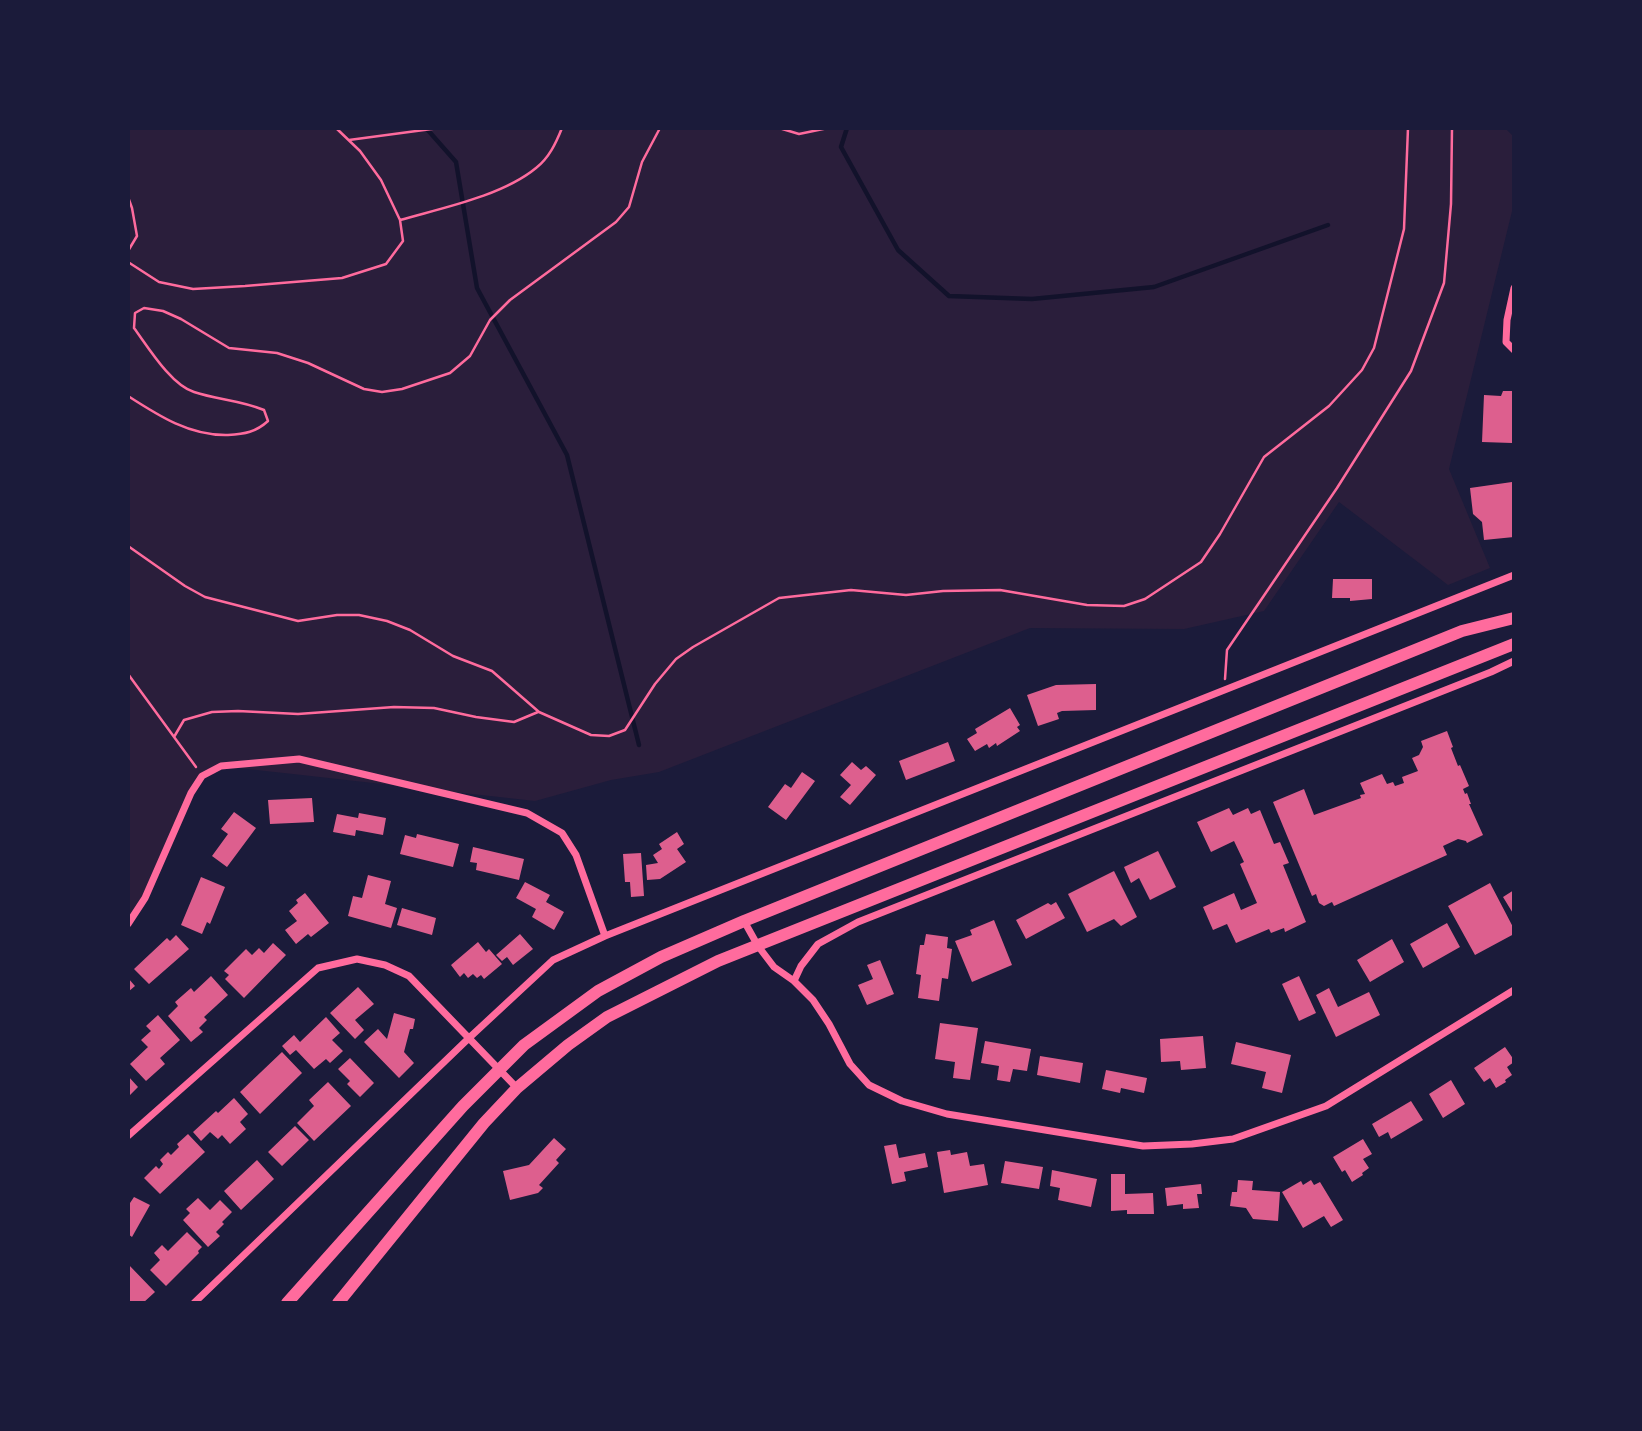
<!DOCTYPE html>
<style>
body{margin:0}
#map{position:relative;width:1642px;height:1431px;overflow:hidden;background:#1b1b3a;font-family:"Playfair Display",serif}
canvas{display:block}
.frame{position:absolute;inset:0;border:130px solid #1b1b3a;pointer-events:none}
</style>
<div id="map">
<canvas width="1642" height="1431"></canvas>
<div class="frame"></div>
</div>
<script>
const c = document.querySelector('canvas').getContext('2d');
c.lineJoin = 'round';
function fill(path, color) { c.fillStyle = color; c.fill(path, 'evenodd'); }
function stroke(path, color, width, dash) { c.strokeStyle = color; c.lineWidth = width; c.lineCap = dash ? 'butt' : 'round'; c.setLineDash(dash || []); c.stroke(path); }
fill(new Path2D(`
 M128 128H1505L1514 137V203L1449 469 1490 568 1448 585 1339 502 1264 611 1184 629 1030 628 659 772 611 780 535 801 221 766 202 776 128 924Z`), '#2a1e3b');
stroke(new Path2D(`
 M426 128 456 162 477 288 567 455 639 745
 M847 128 841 147 898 250 949 296 1032 299 1154 287 1328 225`), '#12122b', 4.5);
fill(new Path2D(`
 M1503 391H1514L1512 443 1482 442 1484 395 1501 396Z
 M1512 482 1514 504V537L1484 540 1482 522 1473 514 1470 488Z
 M1333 579H1372V599L1350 601V598H1332Z
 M1096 684V710L1062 711 1057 713 1059 719 1038 726 1027 695 1056 685Z
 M1010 708 1020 725 1017 727 1020 731 997 746 996 743 989 748 987 744 975 751 967 739 977 733 975 729Z
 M1447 731 1453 747 1451 748 1458 766 1460 765 1469 786 1463 789 1465 794 1467 793 1471 804H1469L1483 835 1467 843 1466 841 1458 839 1443 846 1447 855 1334 906 1332 902 1324 906 1319 903 1316 894 1312 896 1273 802 1304 789 1314 815 1361 798 1360 795 1365 794 1360 783 1382 774 1387 784 1393 782 1395 786 1404 783 1402 777 1418 771 1412 758 1419 755 1423 747 1421 741Z
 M948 742 955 761 906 780 899 761Z
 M852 762 861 770 866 766 876 775 850 805 840 797 851 785 840 775Z
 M802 772 815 781 786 820 768 807 785 784 791 788Z
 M312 798 314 822 270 824 268 800Z
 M1229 808 1233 815 1248 808 1251 814 1260 810 1274 844 1280 842 1289 863 1283 865 1306 922 1285 932 1284 928 1271 933 1269 929 1236 943 1227 924 1213 930 1203 907 1234 893 1241 910 1257 903 1240 864 1244 862 1234 841 1211 852 1197 822Z
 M234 812 256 828 227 867 212 856 228 834 221 829Z
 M359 813 386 818 383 835 356 830 355 836 333 832 337 814 358 818Z
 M677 832 684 844 677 849 686 862 660 879 647 880 646 865 658 863 653 855 662 849 659 844Z
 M417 834 459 844 453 867 400 854 405 835 416 838Z
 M473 847 524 859 519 880 476 870 477 863 470 862Z
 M1158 851 1176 887 1150 900 1139 878 1131 883 1124 867Z
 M641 853 644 896 631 897 630 882H625L623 854Z
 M1114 871 1137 917 1121 926 1114 919 1087 932 1068 894Z
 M368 875 391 881 385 904 397 908 391 928 348 916 353 896 362 898Z
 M201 877 225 887 210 924 207 922 202 934 181 925Z
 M525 882 550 895 546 902 564 912 554 930 532 917 536 909 516 898Z
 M1490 883 1514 929V934L1475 955 1448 906Z
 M1514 890V915L1503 897Z
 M305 893 329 923 311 937 308 934 296 944 285 930 297 921 289 911 298 903 296 900Z
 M1056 902 1065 918 1026 939 1016 920 1048 903 1051 905Z
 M402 908 436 918 432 935 397 925Z
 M994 920 1012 965 972 982 955 941 972 935 970 930Z
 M1447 923 1460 947 1423 968 1410 944Z
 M520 934 533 949 513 965 507 957 502 961 496 955Z
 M926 934 948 937 947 948 952 949 948 979 942 978 939 1001 918 998 921 975 916 974 920 945H924Z
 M176 935 189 949 149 984 134 969 167 938 170 941Z
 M1392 939 1404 962 1370 982 1357 960Z
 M478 942 486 952 489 949 502 964 484 979 481 975 477 978 473 974 468 978 464 973 460 977 451 965Z
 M273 943 286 955 244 998 225 979 229 975 224 971 246 949 252 955 259 948 264 953Z
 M880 960 894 994 867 1005 858 985 873 979 867 965Z
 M211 976 228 995 204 1017 207 1020 199 1028 203 1032 191 1042 168 1016 178 1006 175 1002 191 988 194 992Z
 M1299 976 1316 1013 1299 1021 1282 984Z
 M128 978 135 986 128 992Z
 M358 987 374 1004 355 1020 364 1030 355 1039 330 1013Z
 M1329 988 1338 1007 1369 992 1380 1015 1336 1037 1316 995Z
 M394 1013 415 1019 413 1029H410L404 1052 414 1063 399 1078 364 1042 378 1029 387 1039Z
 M158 1015 180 1040 160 1058 165 1064 146 1081 130 1064 148 1047 141 1040 151 1031 146 1026Z
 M326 1017 340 1033 332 1040 343 1051 330 1063 326 1059 314 1069 296 1050 290 1055 282 1046 294 1035 300 1042Z
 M940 1023 978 1028 970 1080 953 1078 955 1062 935 1059Z
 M1203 1036 1206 1068 1181 1070 1180 1061 1161 1062 1160 1039Z
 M985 1041 1031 1049 1027 1071 1013 1069 1010 1082 997 1080 999 1066 981 1063Z
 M1236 1042 1291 1055 1282 1093 1262 1088 1266 1072 1231 1064Z
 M1505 1047 1514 1060V1062L1507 1067 1512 1075 1505 1080 1506 1082 1496 1088 1490 1078 1484 1082 1474 1068Z
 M282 1052 302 1073 260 1114 240 1092Z
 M1040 1056 1083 1063 1080 1083 1037 1075Z
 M350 1058 374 1083 360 1097 347 1084 350 1081 338 1069Z
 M1106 1070 1147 1078 1144 1093 1121 1088 1120 1093 1102 1089Z
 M128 1076 138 1087 128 1097Z
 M1451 1080 1465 1104 1443 1118 1429 1094Z
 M328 1082 351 1106 314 1141 297 1123 314 1106 309 1100Z
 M234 1098 248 1114 240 1122 246 1129 230 1144 222 1135 218 1139 210 1132 201 1141 193 1132 216 1111 218 1113Z
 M1411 1101 1423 1120 1391 1139 1388 1132 1379 1137 1372 1124Z
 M295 1126 309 1140 282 1166 268 1152Z
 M188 1134 205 1152 160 1194 144 1178 156 1166 159 1169 163 1164 160 1160 168 1152 171 1155 179 1147 177 1144Z
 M554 1138 566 1149 556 1160 559 1163 539 1185 543 1188 538 1193 510 1200 503 1171 529 1165Z
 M1363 1139 1372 1154 1363 1159 1369 1168 1362 1173 1363 1175 1352 1182 1345 1170 1342 1172 1333 1157Z
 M896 1144 899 1158 925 1153 928 1167 904 1172 906 1181 892 1184 884 1146Z
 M950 1150 951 1155 967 1152 970 1166 984 1164 988 1185 944 1193 937 1152Z
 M257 1160 274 1179 241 1210 224 1191Z
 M1005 1161 1043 1167 1039 1189 1001 1183Z
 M1052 1170 1097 1179 1091 1207 1058 1200 1060 1188 1050 1186Z
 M1111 1174H1125V1194L1153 1193 1154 1214H1127V1210L1111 1211Z
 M1238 1180 1253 1181 1252 1190 1280 1192 1278 1221 1253 1219 1246 1208 1230 1206 1232 1192H1237Z
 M1311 1180 1314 1185 1320 1182 1343 1220 1331 1227 1324 1216 1303 1228 1282 1192 1301 1181 1303 1185Z
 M1201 1184 1202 1194H1197L1199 1208 1183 1209V1204L1167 1206 1165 1188Z
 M134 1197 150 1205 132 1237 128 1234V1206Z
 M198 1198 210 1210 220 1200 232 1212 222 1222 224 1224 216 1232 220 1236 208 1247 183 1220 190 1213 186 1209Z
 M187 1232 202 1247 198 1251 199 1253 166 1286 150 1270 160 1260 154 1253 162 1245 168 1251Z
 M128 1264 155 1292 143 1303H128Z`), '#dd5f8e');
stroke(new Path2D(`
 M779 128 799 134 828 128
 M349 140 439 128
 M128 197 132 208 137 236 128 251
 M400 220C442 208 502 196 536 168 549 158 556 143 562 128
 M128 262 159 282 193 289 245 286 342 278 386 264 403 241 400 220 381 180 360 151 336 128
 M128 396C159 416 190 436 228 435 245 434 256 432 268 421L264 410C240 400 218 400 194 392 171 385 148 347 134 328L135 313 144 308 163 311 181 319 229 348 277 353 308 363 364 389 382 392 402 389 450 373 470 356 490 320 510 300 616 222 629 207 642 162 660 128
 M128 546 185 586 205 597 298 621 337 615H359L387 621 410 630 453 656 492 671 539 712 591 735 609 736 625 730 655 684 676 659 693 647 779 598 851 590 906 595 943 591 1000 590 1087 605 1124 606 1145 599 1201 562 1220 534 1264 457 1329 406 1362 370 1374 348 1404 229 1408 128
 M128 674 196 767
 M1225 679 1227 650 1337 488 1411 371 1444 283 1451 204 1452 128
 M174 737 184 720 212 712 238 711 298 714 394 707 434 708 476 717 514 722 538 712`), '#ff6b9d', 2.5);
stroke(new Path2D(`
 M1514 288 1507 320 1506 342 1514 350
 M744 921 758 946 774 967 794 981 813 1000 829 1024 850 1064 869 1085 902 1101 947 1114 1143 1146 1192 1144 1233 1139 1326 1106 1514 990
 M128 924 145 898 191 793 202 776 221 766 299 759 527 813 562 833 576 855 605 936
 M794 981 801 966 818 944 858 922 1491 672 1514 661
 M128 1136 318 968 357 959 385 965 409 976 517 1088
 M194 1303 469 1038 553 960 605 936 1514 575`), '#ff6b9d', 7);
stroke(new Path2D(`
 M287 1303 463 1106 524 1045 598 991 661 957 744 921 1462 631 1514 618
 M338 1303 484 1123 517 1088 568 1045 607 1017 718 961 1514 644`), '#ff6b9d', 12);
</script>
